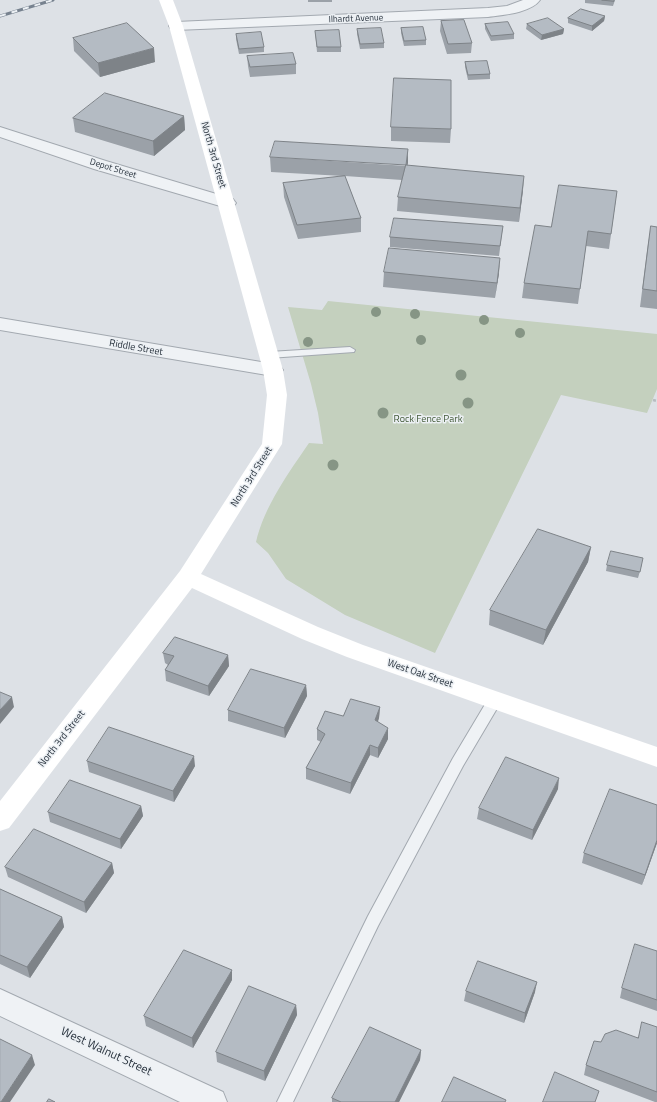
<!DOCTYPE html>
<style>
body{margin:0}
canvas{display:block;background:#dde1e6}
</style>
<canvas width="657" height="1102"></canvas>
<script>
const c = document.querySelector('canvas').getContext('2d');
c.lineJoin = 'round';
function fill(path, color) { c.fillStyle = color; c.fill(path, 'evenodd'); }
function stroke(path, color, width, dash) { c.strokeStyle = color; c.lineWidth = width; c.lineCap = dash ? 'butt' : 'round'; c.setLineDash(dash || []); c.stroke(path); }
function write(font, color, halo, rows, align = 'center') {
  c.font = font + ' "Titillium Web",sans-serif'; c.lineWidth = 3; c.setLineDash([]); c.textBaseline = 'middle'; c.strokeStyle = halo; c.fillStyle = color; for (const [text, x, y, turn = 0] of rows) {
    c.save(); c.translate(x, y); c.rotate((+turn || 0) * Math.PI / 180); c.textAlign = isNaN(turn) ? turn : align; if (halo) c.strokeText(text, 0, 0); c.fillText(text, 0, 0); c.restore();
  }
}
fill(new Path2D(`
 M328 301 657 334V389L647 413 561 395 435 653 345 615 286 579 268 553 256 542C264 507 289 472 309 443L323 444 318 413 311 384 288 307 322 310Z`), '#c4d0be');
const lane = new Path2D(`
 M350 347 355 350 354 352 269 358 264 355 269 352Z
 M495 695 500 696 502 700 463 766 378 926 293 1102H277L368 916 453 758 490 696Z`);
const street = new Path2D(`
 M523 0H540C531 13 502 15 488 17L176 30 171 29 169 26 171 23 176 22 488 8 507 6Z
 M0 127 106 161 233 199 236 203 233 207 227 208 94 169 0 137Z
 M0 318 273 364 280 366 283 370 280 374 273 376 0 330Z
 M0 989 223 1092 227 1102H180L0 1016Z`);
stroke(lane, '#a3a9b0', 2);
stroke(street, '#a3a9b0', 2);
stroke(new Path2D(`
 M653 400 657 401`), '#b7bcc1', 2.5, [3, 3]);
fill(lane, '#eff2f5');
fill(street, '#eff2f5');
fill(new Path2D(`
 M159 0H173L183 26 283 370 287 395 282 444 201 574 318 627 363 645 657 747V767L347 657 302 639 192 588 9 828 0 831V801L180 571 262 444 267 395 263 370 169 26Z`), '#fff');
const rail = new Path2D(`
 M0 16 53 0`);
stroke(rail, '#77828f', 3);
stroke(rail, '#ecf0f4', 2, [6]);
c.fillStyle = '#869585';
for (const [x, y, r] of [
 [376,312,5],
 [415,314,5],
 [484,320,5],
 [520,333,5],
 [421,340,5],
 [308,342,5],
 [461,375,5.5],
 [468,403,5.5],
 [383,413,5.5],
 [333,465,5.5]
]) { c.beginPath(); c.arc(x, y, r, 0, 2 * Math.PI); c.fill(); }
fill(new Path2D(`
 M308 0H332V2H308Z
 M585 0H615L613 6 585 3Z
 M605 16 604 21 592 31 568 23V18Z
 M441 21 472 43 471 53 447 54 440 31Z
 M485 24 514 34V39L491 41 485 29Z
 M527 24 564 29 563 34 541 40 526 29Z
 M401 28 426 40V45L404 46 401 33Z
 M357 29 384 43V48L360 49 357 34Z
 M315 31 341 47V52H317Z
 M236 34 264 47V52L239 54 236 39Z
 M73 38 155 62 100 77 74 51Z
 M247 56 296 64V74L250 77 248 66Z
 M465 62 490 74V79L468 80 465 67Z
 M184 116 185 130 154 156 75 132 73 118Z
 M391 127 451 129 450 143 391 141Z
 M270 157 407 166 523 190 519 222 397 211 398 197 402 180 345 176 361 218V232L298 239 284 197 283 183 343 176 271 172Z
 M617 191 609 249 586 246 578 304 522 298 524 283 551 227Z
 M503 226 499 256 390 247V237Z
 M651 226 657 227V309L640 307 648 244Z
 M384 272 499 273 495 298 383 287Z
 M591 547 588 562 543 645 489 625 490 610Z
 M642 564 638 578 606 571 607 565Z
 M163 653 228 655 229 666 209 696 166 681 165 670 168 665 165 663Z
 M306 685 307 696 285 738 228 721V710Z
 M380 707 379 718 378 722 388 739 378 758 370 755 350 794 306 779V768L321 742 317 740V729L343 716Z
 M87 761 195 766 174 802 89 772Z
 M558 789 532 840 477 819 479 808Z
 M141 806 143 816 121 849 50 822 48 812Z
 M657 843 642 885 582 863 584 853Z
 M112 863 114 873 86 913 8 877 5 867Z
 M0 889 62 917 64 927 30 978 0 964Z
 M657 951V1011L620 998 622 988Z
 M232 980 193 1048 146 1026 144 1016Z
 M466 991 535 992 524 1023 464 1001Z
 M296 1005 297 1015 265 1081 217 1062 216 1052Z
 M657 1027V1102H655L584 1075 586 1065Z
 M421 1050 420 1060 399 1102H332V1098Z`), '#9ba1a8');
fill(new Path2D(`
 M605 16 604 21 592 31V26Z
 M564 29 563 34 541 40 542 35Z
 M154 48 155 62 100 77 98 63Z
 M184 116 185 130 154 156 153 141Z
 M408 149V163L405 180 406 165Z
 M524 176 523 190 519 222 520 208Z
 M500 258 499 273 495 298 497 283Z
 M591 547 588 562 543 645 546 630Z
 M228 655 229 666 209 696 208 686Z
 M306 685 307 696 285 738 284 728Z
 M12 697 14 707 0 724V710Z
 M380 707 379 718 374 730 375 720Z
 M388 728V739L378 758V748Z
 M370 745V755L350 794 351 783Z
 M194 756 195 766 174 802 173 791Z
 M559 778 558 789 532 840 533 830Z
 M141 806 143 816 121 849 120 839Z
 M657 840V843L642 885 645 875Z
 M112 863 114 873 86 913 84 902Z
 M62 917 64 927 30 978 27 967Z
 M232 970V980L193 1048 192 1038Z
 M537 982 535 992 524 1023 525 1013Z
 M296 1005 297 1015 265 1081 264 1071Z
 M421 1050 420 1060 399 1102H395Z
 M32 1055 35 1065 10 1102H1Z`), '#7e8388');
const building = new Path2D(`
 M602 0H614V1Z
 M581 9 605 16 592 26 568 18Z
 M548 18 564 29 542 35 527 24Z
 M464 20 472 43 448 44 441 21Z
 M508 22 514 34 491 36 485 24Z
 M127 23 154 48 98 63 73 38Z
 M423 27 426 40 404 41 401 28Z
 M381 28 384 43 360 44 357 29Z
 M339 30 341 47H317L315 31Z
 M261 32 264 47 239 49 236 34Z
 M293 53 296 64 250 67 247 56Z
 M487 61 490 74 468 75 465 62Z
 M394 78 451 80V129L391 127Z
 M105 93 184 116 153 141 73 118Z
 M275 141 408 149 406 165 270 157Z
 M406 165 524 176 520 208 398 197Z
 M345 176 361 218 297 225 283 183Z
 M559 185 617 191 611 234 588 231 580 289 524 283 535 225 551 227Z
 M394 218 503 226 500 246 390 237Z
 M651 226 657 227V291L643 289Z
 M389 248 500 258 497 283 384 272Z
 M538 529 591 547 546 630 490 610Z
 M611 551 643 558 640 572 607 565Z
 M175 637 228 655 208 686 165 670 174 656 163 653Z
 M251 669 306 685 284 728 228 710Z
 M0 692 12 697 0 710Z
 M351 699 380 707 375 720 388 728 378 748 370 745 351 783 306 768 325 734 317 729 325 711 343 716Z
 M109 727 194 756 173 791 87 761Z
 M506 757 559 778 533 830 479 808Z
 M70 780 141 806 120 839 48 812Z
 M610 789 657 805V840L645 875 584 853Z
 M34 829 112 863 84 902 5 867Z
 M0 889 62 917 27 967 0 955Z
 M635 944 657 951V1000L622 988Z
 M184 950 232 970 192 1038 144 1016Z
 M478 961 537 982 525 1013 466 991Z
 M249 986 296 1005 264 1071 216 1052Z
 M642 1022 657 1027V1092L586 1065 594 1041 601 1042 605 1034 616 1030 638 1038Z
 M370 1027 421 1050 395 1102H341L332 1098Z
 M0 1039 32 1055 1 1102H0Z
 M555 1072 599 1091 595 1102H543Z
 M454 1077 506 1100 505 1102H442Z
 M49 1099 55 1102H47Z`);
fill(building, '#b4bbc3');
stroke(building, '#7e8388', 1);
write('9px', '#27313c', '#ecf0f4', [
 ["Ilhardt Avenue",356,19,-2],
 ["Depot Street",113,169,17]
]);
write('10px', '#27313c', '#ecf0f4', [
 ["North 3rd Street",213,155,74],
 ["Riddle Street",136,348,10],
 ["North 3rd Street",252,477,-58],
 ["West Oak Street",420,674,19],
 ["North 3rd Street",62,739,-52]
]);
write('10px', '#3f5735', '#ecf0f4', [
 ["Rock Fence Park",428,420]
]);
write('12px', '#27313c', '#ecf0f4', [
 ["West Walnut Street",106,1052,25]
]);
</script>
